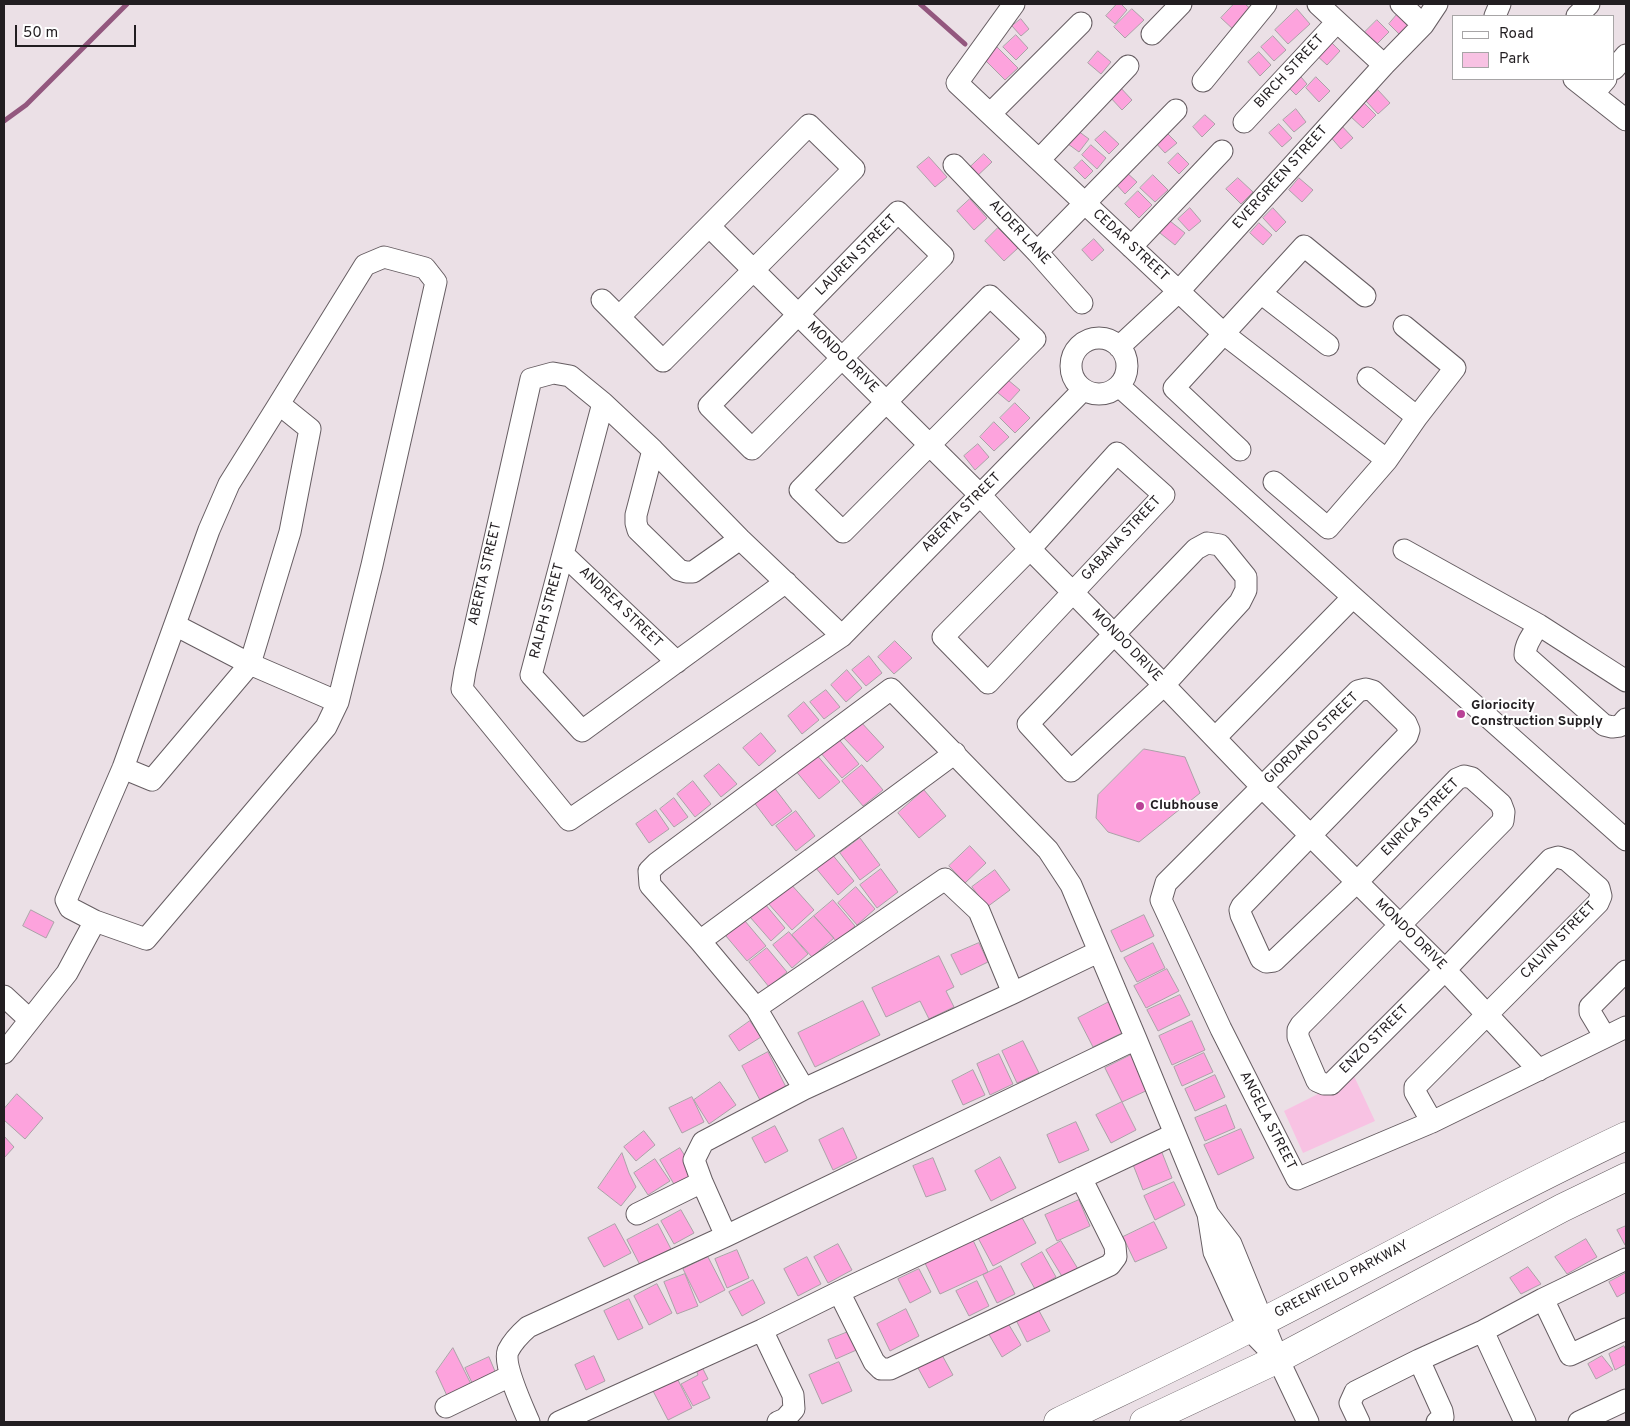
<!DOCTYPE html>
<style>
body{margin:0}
#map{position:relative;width:1630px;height:1426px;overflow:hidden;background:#ebe0e6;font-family:Overpass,sans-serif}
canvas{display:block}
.frame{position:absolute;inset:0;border:5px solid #221e21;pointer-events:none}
.legend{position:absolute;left:1452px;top:15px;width:162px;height:65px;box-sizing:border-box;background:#fff;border:1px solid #a7a5a6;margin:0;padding:6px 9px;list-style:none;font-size:15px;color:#221e21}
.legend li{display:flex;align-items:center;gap:10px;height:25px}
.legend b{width:25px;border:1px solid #a7a5a6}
.scale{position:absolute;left:15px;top:25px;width:121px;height:22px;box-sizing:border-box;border:2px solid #221e21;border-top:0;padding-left:6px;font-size:15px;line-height:18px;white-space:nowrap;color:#221e21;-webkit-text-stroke:4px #fff;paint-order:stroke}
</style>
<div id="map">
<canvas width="1630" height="1426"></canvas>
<div class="frame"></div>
<ul class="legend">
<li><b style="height:6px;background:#fff"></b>Road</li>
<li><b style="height:14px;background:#f8c2e3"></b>Park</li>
</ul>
<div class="scale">50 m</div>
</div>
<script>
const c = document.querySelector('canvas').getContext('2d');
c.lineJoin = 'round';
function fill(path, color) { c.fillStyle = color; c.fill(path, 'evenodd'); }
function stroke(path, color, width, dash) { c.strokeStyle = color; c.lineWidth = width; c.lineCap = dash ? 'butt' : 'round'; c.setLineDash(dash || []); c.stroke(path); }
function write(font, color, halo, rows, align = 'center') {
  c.font = font + ' Overpass,sans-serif'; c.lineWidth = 4; c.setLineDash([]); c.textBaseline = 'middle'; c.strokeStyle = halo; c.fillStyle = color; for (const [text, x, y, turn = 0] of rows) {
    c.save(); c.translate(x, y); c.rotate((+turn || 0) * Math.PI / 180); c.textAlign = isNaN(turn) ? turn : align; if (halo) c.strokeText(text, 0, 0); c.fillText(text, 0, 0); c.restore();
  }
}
fill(new Path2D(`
 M1354 1076 1375 1121 1303 1153 1284 1111Z`), '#f8c2e3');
stroke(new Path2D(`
 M920 4 965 44
 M4 121 26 105 127 4`), '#93577e', 5);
const building = new Path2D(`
 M1117 4H1121L1127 10 1115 24 1106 16Z
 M1234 4H1245L1253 11 1235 31 1221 18Z
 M1132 9 1144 20 1125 38 1114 27Z
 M1297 9 1310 24 1288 44 1275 30Z
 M1400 11 1413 23 1401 36 1389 24Z
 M1021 19 1029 29 1021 36 1012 26Z
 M1377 20 1389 32 1376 45 1364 33Z
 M1016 35 1028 48 1016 60 1003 47Z
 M1273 36 1286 50 1274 61 1261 47Z
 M1328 39 1340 51 1327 65 1314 53Z
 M997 47 1018 68 1005 80 985 60Z
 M1098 51 1111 62 1101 74 1088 63Z
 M1259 52 1271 65 1260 76 1248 62Z
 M1296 71 1307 84 1296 95 1284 83Z
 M1316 77 1330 91 1319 102 1306 88Z
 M1119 86 1132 100 1122 110 1109 96Z
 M1378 90 1390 103 1378 114 1366 101Z
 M1363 102 1376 115 1363 128 1350 116Z
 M1296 109 1306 122 1294 132 1283 120Z
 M1205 115 1215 124 1202 137 1193 127Z
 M1279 124 1292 138 1282 147 1269 133Z
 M1340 124 1353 138 1341 149 1328 134Z
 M1074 128 1089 139 1079 152 1064 141Z
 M1164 130 1177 143 1165 153 1153 140Z
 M1105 131 1119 144 1109 154 1095 140Z
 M1091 145 1106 158 1097 169 1082 155Z
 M1178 153 1189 164 1179 174 1168 163Z
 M984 154 992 162 974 179 966 171Z
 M929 157 947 177 935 187 917 167Z
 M1082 160 1093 171 1085 179 1074 168Z
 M1125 171 1137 182 1125 194 1114 182Z
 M1153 175 1168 190 1155 202 1140 188Z
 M1238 178 1253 192 1241 204 1226 189Z
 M1299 178 1313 190 1302 202 1289 190Z
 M1138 191 1152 205 1139 218 1125 204Z
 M970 199 987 218 974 230 957 211Z
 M1190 208 1201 221 1189 231 1178 219Z
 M1273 208 1286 222 1276 232 1263 218Z
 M1170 221 1185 233 1175 245 1160 233Z
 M1259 223 1272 235 1263 245 1250 233Z
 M998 228 1018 248 1004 261 985 241Z
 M1094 239 1104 250 1092 261 1082 250Z
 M1008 380 1020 390 1009 402 997 392Z
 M1015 403 1030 418 1015 433 1000 418Z
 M994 422 1009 437 994 451 980 437Z
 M978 444 989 457 975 470 964 456Z
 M895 641 912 658 894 674 878 657Z
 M869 656 882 673 866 686 852 670Z
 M847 670 862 688 846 702 831 685Z
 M826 690 840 707 824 719 810 702Z
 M804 702 819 720 802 734 788 716Z
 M860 721 884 747 867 762 843 737Z
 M761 733 776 751 759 766 743 748Z
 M837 737 859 764 842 778 820 752Z
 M1144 749 1185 757 1200 793 1139 842 1108 832 1096 818 1098 795Z
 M815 753 840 782 819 799 795 770Z
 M719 764 737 784 721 797 704 776Z
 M862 765 883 790 863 806 842 781Z
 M693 781 711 804 695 817 677 794Z
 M773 786 792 811 772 826 753 801Z
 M924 790 946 816 919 838 898 813Z
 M674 798 688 817 674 827 660 809Z
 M656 810 669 829 649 843 636 824Z
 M796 811 815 836 796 851 776 826Z
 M860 838 880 865 860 880 840 853Z
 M970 846 986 863 965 883 949 866Z
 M831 853 854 881 838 895 815 867Z
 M881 869 898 892 877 908 860 885Z
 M995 870 1010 890 987 907 972 887Z
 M789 882 814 910 792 930 767 902Z
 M856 887 875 909 857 925 838 903Z
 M833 900 855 926 837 942 814 916Z
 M765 904 785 928 771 941 750 917Z
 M31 910 54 922 46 938 23 926Z
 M1144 915 1154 936 1121 952 1111 931Z
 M814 916 834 938 812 957 792 935Z
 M745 921 766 946 747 961 726 936Z
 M789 932 808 954 792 968 773 945Z
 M979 943 988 962 961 975 951 955Z
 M1153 943 1165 968 1137 982 1124 958Z
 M767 948 787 972 769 987 749 962Z
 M939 956 954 987 946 991 954 1007 929 1019 920 1001 886 1017 872 988Z
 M1167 969 1179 991 1146 1008 1134 986Z
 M1180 995 1190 1015 1158 1031 1147 1010Z
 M863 1001 880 1035 815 1067 798 1033Z
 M1109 1002 1124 1032 1093 1047 1078 1018Z
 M750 1021 761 1037 739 1051 729 1036Z
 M1192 1021 1205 1050 1172 1065 1159 1036Z
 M1023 1041 1039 1073 1017 1083 1002 1051Z
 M768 1052 787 1089 761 1102 742 1066Z
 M1204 1053 1213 1072 1182 1086 1174 1067Z
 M999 1054 1013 1084 990 1095 977 1064Z
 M1133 1054 1150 1089 1122 1102 1105 1068Z
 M973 1070 985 1095 963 1105 952 1081Z
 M1215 1075 1225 1097 1195 1111 1185 1089Z
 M720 1082 736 1105 709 1124 694 1100Z
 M17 1094 43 1118 25 1139 4 1120V1109Z
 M692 1097 704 1122 682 1133 669 1108Z
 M1122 1102 1136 1130 1111 1143 1096 1115Z
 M1226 1105 1235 1128 1205 1141 1195 1118Z
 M1076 1122 1089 1150 1059 1163 1047 1135Z
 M775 1126 788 1151 765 1163 752 1138Z
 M843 1128 857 1158 833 1170 819 1140Z
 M1241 1129 1254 1158 1218 1175 1204 1145Z
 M644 1131 655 1145 636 1161 624 1147Z
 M4 1136 14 1147 4 1158Z
 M680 1148 696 1174 675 1186 660 1160Z
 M1161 1150 1172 1178 1143 1190 1132 1162Z
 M622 1153 629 1173 636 1187 621 1206 598 1188Z
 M1000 1157 1016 1188 991 1201 975 1171Z
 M933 1158 946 1190 926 1197 913 1166Z
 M655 1159 670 1181 648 1195 634 1173Z
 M1174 1182 1185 1205 1155 1220 1144 1196Z
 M1079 1200 1090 1226 1057 1241 1045 1215Z
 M681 1210 694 1233 674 1244 661 1221Z
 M1020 1214 1036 1243 993 1266 977 1236Z
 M1154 1222 1167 1248 1135 1262 1123 1237Z
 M615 1224 631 1253 604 1267 588 1238Z
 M658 1224 671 1249 640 1265 627 1240Z
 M1626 1226V1245H1625L1617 1230Z
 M972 1238 988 1272 940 1294 924 1261Z
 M1586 1239 1597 1257 1567 1274 1555 1257Z
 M1061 1241 1078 1269 1063 1278 1046 1250Z
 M838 1244 852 1270 828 1283 814 1257Z
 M737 1250 749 1278 727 1288 715 1259Z
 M1042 1252 1056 1277 1035 1289 1021 1264Z
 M708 1257 725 1290 700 1303 683 1269Z
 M807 1257 821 1284 798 1296 784 1269Z
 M1001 1266 1015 1294 997 1303 983 1275Z
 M1528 1267 1541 1284 1521 1294 1510 1278Z
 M919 1269 931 1292 910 1303 898 1279Z
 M1626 1273V1292L1617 1297 1609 1282Z
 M685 1274 698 1306 677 1314 664 1282Z
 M753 1280 765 1303 742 1316 729 1292Z
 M977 1281 989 1306 969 1316 956 1291Z
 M657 1284 672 1313 649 1325 634 1296Z
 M629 1299 643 1328 618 1340 604 1311Z
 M1037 1307 1050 1331 1027 1342 1015 1318Z
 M906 1309 919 1336 890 1351 877 1324Z
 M1006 1320 1021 1345 1002 1357 987 1331Z
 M853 1330 861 1348 836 1359 828 1340Z
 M1624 1346 1626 1350V1364L1615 1370 1609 1354Z
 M453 1348 472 1386 448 1398 436 1372Z
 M942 1355 953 1375 929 1388 918 1368Z
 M594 1356 605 1381 586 1390 575 1365Z
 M1602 1356 1613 1370 1596 1379 1588 1364Z
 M489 1357 497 1376 474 1387 465 1368Z
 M839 1362 852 1391 822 1404 809 1375Z
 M702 1367 708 1379 702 1382 710 1398 693 1406 681 1384 698 1375 696 1370Z
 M676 1376 692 1408 668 1420 652 1389Z`);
fill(building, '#fda3dd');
stroke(building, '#aba1a7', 1);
const minor = new Path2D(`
 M1014 4 957 83 1224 334 1387 460
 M1318 4 1384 65
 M1401 4 1423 25
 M1495 16 1500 4
 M1577 16 1589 4
 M1152 34 1181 4
 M1614 69 1626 55
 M1574 79 1626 120
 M1203 81 1266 4
 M1593 94 1606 79
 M990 114 1081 23
 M1244 122 1337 22
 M1039 160 1128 66
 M954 165 1037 252 1082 303
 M898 212 943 256 752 449 709 406Z
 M709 226 980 495 1030 549 1164 685 1262 787 1445 970 1539 1070
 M1131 247 1222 151
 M1037 252 1176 110
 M1262 294 1328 345
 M990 296 1035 339 843 532 800 490Z
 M602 300 663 361 854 169 809 125 619 317
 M1071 366a28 28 0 1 1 56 0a28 28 0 1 1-56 0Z
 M1119 347 1178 292 1384 65 1423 25 1437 4
 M1368 378 1417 417
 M1119 386 1353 597 1626 840
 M603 403 531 675 582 731 786 582
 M653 450 636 515V523L638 530 679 570 686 572H693L740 539
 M1240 450 1174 388 1304 246 1365 296
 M1117 453 1164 495 988 683 943 637 1030 549Z
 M1274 482 1328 528 1387 460 1417 417 1455 368 1404 326
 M1207 543 1220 545 1246 577V590L1240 602 1164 685 1071 771 1028 724 1196 549Z
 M1404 550 1539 625 1626 681
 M563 554 677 662
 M1539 625C1533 634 1525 644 1525 655L1604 725 1612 727 1620 726 1626 719
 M842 636 740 539 653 450 603 403 570 376 553 373 531 379 465 671 462 689 569 820 842 636 1083 390
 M1215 738 1353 597
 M123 768 152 780 250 664 338 702
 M95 921 70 908 66 900 123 768 209 530 229 484 279 404 310 429 290 532 250 664 175 625
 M700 941 955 753
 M4 996 30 1020
 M756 1008 945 879 979 911 1013 993
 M1605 1037 1590 1012V1007L1626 971
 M4 1053 67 973 95 921 146 939 326 727 338 702 372 565 436 282 425 268 384 257 365 265 279 404
 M804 1089 756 1008 700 941 650 885 649 871 657 863 891 689 1048 850 1071 885 1136 1039 1208 1214 1214 1252 1249 1329 1278 1359
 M1432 1122 1415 1092V1087L1598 903 1601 896 1599 888 1567 860 1558 857 1551 859 1445 970 1331 1084H1324L1317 1081 1298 1037V1030L1301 1025 1503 821 1504 812 1501 804 1472 778 1464 776 1457 779 1357 882 1274 961 1266 962 1261 959 1241 915 1240 910 1242 906 1407 736 1409 730 1406 723 1373 691 1366 689 1358 691 1166 883 1161 900 1221 1029 1297 1179 1432 1122 1626 1027
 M637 1214 702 1182
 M1208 1214 1231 1244 1278 1359 1308 1422
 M726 1236 702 1182 694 1160 703 1142 804 1089 1013 993 1098 952
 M839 1292 874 1362 881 1369H890L1110 1265 1116 1257 1115 1246 1081 1178
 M1543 1299 1570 1355 1626 1329
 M762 1330 793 1395 794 1409 785 1419 778 1422
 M1483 1331 1525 1422
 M1419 1360 1442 1411 1443 1417 1437 1422
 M446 1407 510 1376
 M529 1422C523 1408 503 1365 508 1351 513 1341 520 1334 528 1327L726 1236 1136 1039
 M559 1422 762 1330 839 1292 1175 1134
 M1359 1422 1350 1403 1355 1392 1419 1360 1483 1331 1543 1299 1626 1259
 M1579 1422 1626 1400`);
const major = new Path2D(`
 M1058 1422C1126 1389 1195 1357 1262 1322 1383 1260 1503 1194 1626 1136
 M1144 1422 1278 1359 1562 1208 1626 1177`);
stroke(minor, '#665d62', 23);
stroke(major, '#665d62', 29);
stroke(minor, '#fff', 21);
stroke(major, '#fff', 28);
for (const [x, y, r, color] of [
 [1461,714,5,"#b94196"],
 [1140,806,5,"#b94196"]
]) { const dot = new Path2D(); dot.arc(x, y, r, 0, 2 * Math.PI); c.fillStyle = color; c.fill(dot); stroke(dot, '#fff', 2); }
write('14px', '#221e21', '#fff', [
 ["BIRCH STREET",1290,72,-47],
 ["EVERGREEN STREET",1281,178,-48],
 ["ALDER LANE",1019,233,47],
 ["CEDAR STREET",1130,246,43],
 ["LAUREN STREET",857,256,-45],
 ["MONDO DRIVE",842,358,45],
 ["ABERTA STREET",962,513,-45],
 ["GABANA STREET",1122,539,-47],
 ["ABERTA STREET",486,574,-77],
 ["ANDREA STREET",620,608,44],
 ["RALPH STREET",548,611,-75],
 ["MONDO DRIVE",1126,646,46],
 ["GIORDANO STREET",1312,739,-44],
 ["ENRICA STREET",1421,818,-45],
 ["MONDO DRIVE",1410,935,45],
 ["CALVIN STREET",1559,941,-46],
 ["ENZO STREET",1375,1040,-45],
 ["ANGELA STREET",1267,1121,63],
 ["GREENFIELD PARKWAY",1342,1280,-28]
]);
write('bold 14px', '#221e21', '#fff', [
 ["Gloriocity",1471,706],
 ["Construction Supply",1471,722],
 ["Clubhouse",1150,806]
], 'left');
</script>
